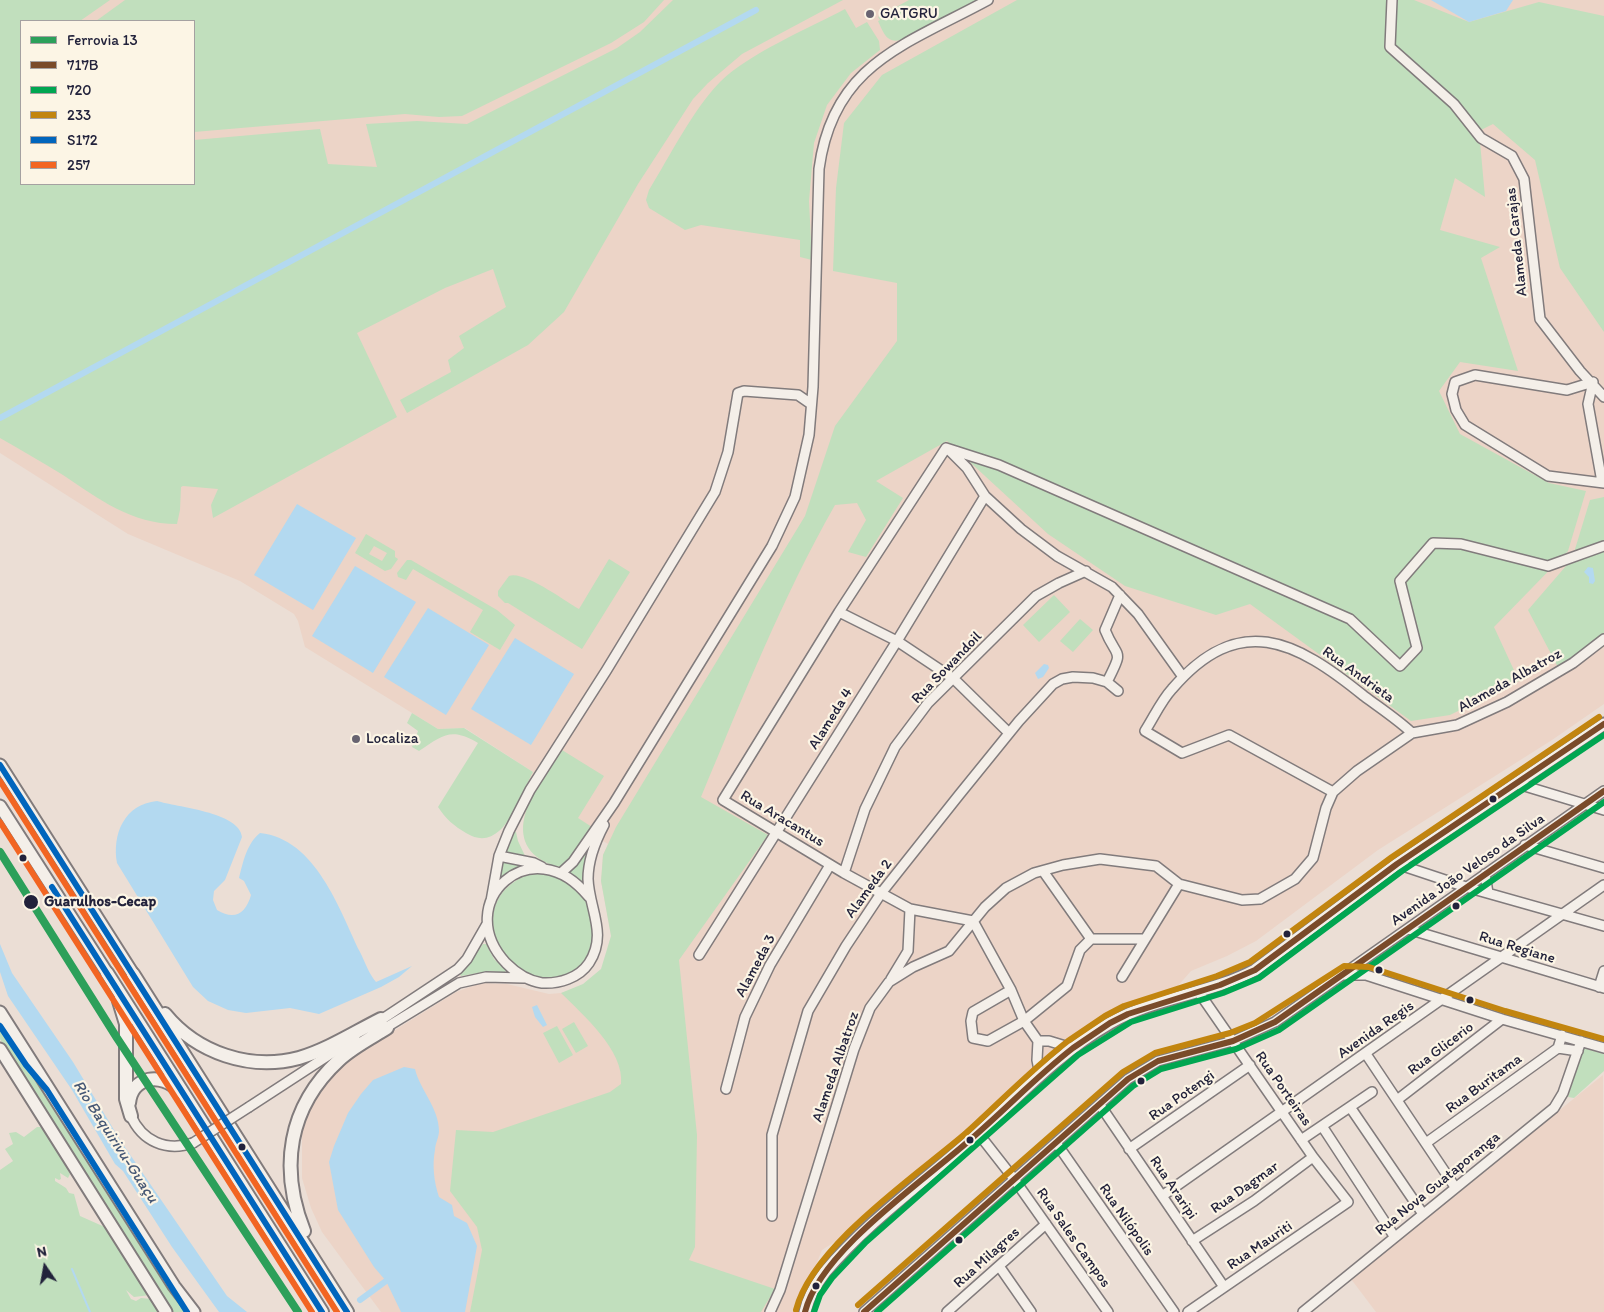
<!DOCTYPE html>
<meta charset="utf-8">
<style>
body{margin:0}
#map{position:relative;width:1604px;height:1312px;overflow:hidden;background:#ebded5;font-family:Itim,sans-serif}
canvas{display:block}
.legend{position:absolute;left:20px;top:20px;width:175px;height:165px;box-sizing:border-box;background:#fcf5e5;border:1px solid #a5a1a1;margin:0;padding:6px 9px;list-style:none;font-size:15px;color:#22223b}
.legend li{display:flex;align-items:center;gap:10px;height:25px}
.legend b{width:25px;border:1px solid #a5a1a1}
.north{position:absolute;left:20px;top:1242px;width:50px;height:50px;-webkit-text-stroke:4px #fcf5e5;paint-order:stroke;rotate:348deg;font-size:14px;font-weight:700;line-height:20px;text-align:center;color:#22223b}
.north::after{content:'';display:block;margin:auto;width:18px;height:22px;background:#22223b;clip-path:polygon(50% 0,100% 100%,50% 72%,0 100%)}
</style>
<div id="map">
<canvas width="1604" height="1312"></canvas>
<ul class="legend">
<li><b style="height:6px;background:#2ca05a"></b>Ferrovia 13</li>
<li><b style="height:6px;background:#7a4b2a"></b>717B</li>
<li><b style="height:6px;background:#00a651"></b>720</li>
<li><b style="height:6px;background:#c2850f"></b>233</li>
<li><b style="height:6px;background:#0065bd"></b>S172</li>
<li><b style="height:6px;background:#f26522"></b>257</li>
</ul>
<div class="north">N</div>
</div>
<script>
const c = document.querySelector('canvas').getContext('2d');
c.lineJoin = 'round';
function fill(path, color) { c.fillStyle = color; c.fill(path, 'evenodd'); }
function stroke(path, color, width, dash) { c.strokeStyle = color; c.lineWidth = width; c.lineCap = dash ? 'butt' : 'round'; c.setLineDash(dash || []); c.stroke(path); }
function write(font, color, halo, rows, align = 'center') {
  c.font = font + ' Itim,sans-serif'; c.lineWidth = 4.5; c.setLineDash([]); c.textBaseline = 'middle'; c.strokeStyle = halo; c.fillStyle = color; for (const [text, x, y, turn = 0] of rows) {
    c.save(); c.translate(x, y); c.rotate((+turn || 0) * Math.PI / 180); c.textAlign = isNaN(turn) ? turn : align; if (halo) c.strokeText(text, 0, 0); c.fillText(text, 0, 0); c.restore();
  }
}
fill(new Path2D(`
 M0 0H1604V704L1552 740 1378 850 1256 941 1227 956 1191 971 1176 988 1113 1012 1081 1032 873 1217 822 1250 807 1287 801 1312H381L322 1232 311 1208 302 1178V1119L318 1090 339 1065 456 992 481 983 507 984 549 994 561 993 619 977 601 881 603 855 608 844 589 833 557 867 540 860 525 841 523 826 525 812 534 792 525 786 533 772 465 728 438 729 305 647 298 621 294 614 240 581 128 534 0 453ZM21 21H194V184H21Z
 M1603 1075 1604 1312H1376L1351 1279Z`), '#ecd4c7');
fill(new Path2D(`
 M0 0H110L80 21H21V184H194V140L320 129 328 164 377 167 366 124 417 121 467 124 617 48 640 32 673 0H843L742 54 708 83 693 99 638 184 564 312 528 345 407 413 400 400 451 372 448 360 464 348 459 336 506 307 493 269 445 288 357 333 397 417 213 518 211 505 218 489 183 486 181 487 180 510 177 524C131 524 99 499 63 475 42 462 21 450 0 438Z
 M125 0H664L644 22 611 43 462 116 439 117 405 114 194 132V21H96Z
 M909 0H977L904 39C887 45 884 34 878 21L880 20 878 17Z
 M1017 0H1414L1469 22 1539 2 1604 16V332L1560 268 1535 160 1493 124 1479 131 1485 197 1455 178 1440 230 1500 247 1481 258 1518 371 1460 362 1439 391 1460 434 1549 483 1586 491 1568 551 1494 627 1519 681 1450 715 1411 721 1250 604 1216 615 1125 586 1048 534 947 441 876 481 903 498 866 557 848 552 866 520 857 503 835 505C782 598 742 699 701 797L768 835 679 960 697 1135 695 1247 689 1260 775 1289 761 1312H470L482 1250 477 1227 450 1191 456 1130 493 1132 610 1092 621 1084C625 1051 582 1014 561 993L583 984 601 969 611 936 601 881 603 855 616 827 805 516 835 426 897 341V283L833 271 836 188 844 123 882 75Z
 M845 9 856 28 867 22 879 41 880 50 851 73 827 105 814 143 809 201 812 260 800 257V240L701 225 685 230 649 208 646 200 649 190C670 156 692 111 720 82 748 54 809 28 845 9Z
 M1604 497V637L1560 671 1528 610 1572 559 1590 500Z
 M366 534 395 551V557L398 559 391 569 385 571 355 553ZM374 546 387 553 382 561 369 554Z
 M609 559 630 572 582 649 508 603H505L498 596V591L509 576C523 570 565 601 579 609Z
 M407 560H411L497 610 515 625 500 650 470 632 483 610 413 569 406 580 398 577 397 573Z
 M1054 595 1070 612 1039 642 1023 625Z
 M1080 619 1093 630 1073 652 1060 641Z
 M412 713 438 729 464 728 533 772C520 796 503 856 466 833 454 826 446 819 438 807L478 743C451 727 443 735 419 751L412 747 418 731 407 723Z
 M562 750 604 776 578 818 592 827 569 862C561 869 554 867 545 862 496 836 542 779 562 750Z
 M514 832H516L518 841 526 858 504 854Z
 M584 852 587 854 585 883 582 884 568 870Z
 M504 862 525 866V868L499 883 497 882 502 863Z
 M533 873C539 873 549 872 555 874 591 884 603 928 587 958 581 969 572 975 560 978 503 992 457 897 533 873Z
 M483 944H486L494 959 506 970 505 973 489 971 461 976 460 974Z
 M574 1022 588 1046 576 1053 562 1029Z
 M557 1026 573 1055 559 1063 543 1033Z
 M0 1030 33 1078 47 1094 184 1312H172L167 1305 0 1039Z
 M1583 1048 1604 1054V1071L1574 1098 1568 1097Z
 M37 1127H44L70 1174 68 1178 60 1173 61 1179 59 1180 55 1178V1181L66 1188 69 1193 74 1194 80 1216 107 1228 150 1295 134 1297 126 1290 131 1299 136 1301 141 1298 151 1299 160 1312H0V1170L13 1161 5 1149 13 1144 9 1133 16 1132 24 1137Z`), '#c1dfbd');
fill(new Path2D(`
 M1431 0H1513L1506 11 1469 22Z
 M297 504 356 538 313 610 254 575Z
 M355 566 416 602 373 673 312 636Z
 M1588 567 1593 568 1595 581 1593 584 1589 583V577L1584 572Z
 M428 608 489 645 446 715 384 677Z
 M515 638 574 674 531 745 471 709Z
 M1044 664 1048 665 1049 668 1043 677 1038 679 1035 673Z
 M157 801C176 807 240 812 242 837L225 880 214 891 213 900 217 910C235 921 246 913 251 895L244 881 239 878C243 862 247 843 260 833 316 839 339 909 360 952 365 962 369 974 376 982L412 966 399 977 381 987 319 1014 290 1008 246 1013 228 1010 208 1001 193 987 117 863C112 835 124 804 157 801Z
 M0 944 12 973 73 1062 120 1140 227 1296 247 1312H219L172 1247 123 1171 115 1164 72 1090 8 996 0 972Z
 M537 1005 547 1025 543 1027 535 1017 532 1007Z
 M404 1067 415 1069C420 1090 439 1108 439 1131 439 1137 435 1144 435 1150 432 1165 434 1182 439 1197L452 1205 454 1216 467 1223 477 1246 465 1312H401L386 1281 374 1267 338 1210 329 1162 334 1146 348 1113 361 1094 373 1080Z`), '#b3d9f0');
stroke(new Path2D(`
 M72 1269 90 1312`), '#b3d9f0', 2);
stroke(new Path2D(`
 M0 418 756 10
 M360 1300 386 1281`), '#b3d9f0', 6);
const minor = new Path2D(`
 M1392 0 1390 47 1454 104 1481 138 1512 156 1524 179 1540 319 1580 371 1604 397
 M946 448 839 612 723 800 844 873 910 909 973 921 1011 990 1024 1021 1038 1041 1037 1060 1040 1075
 M946 448 999 465 1350 619 1400 666 1417 648 1400 581 1433 543 1461 544 1548 566 1604 546
 M948 449 967 468 985 496 1021 529 1057 556 1112 587 1138 614 1183 677
 M1602 482 1588 404 1593 382 1567 390 1475 375 1455 382 1452 394 1456 410 1465 425 1548 476 1604 483
 M839 612 897 641 954 679 1009 733
 M1107 682C1125 647 1117 660 1105 630L1120 595
 M1518 784 1604 810
 M1333 792 1229 735 1182 753 1145 731C1154 717 1161 701 1172 689 1239 611 1295 640 1364 696 1380 708 1397 719 1412 733
 M1525 845 1604 868
 M499 856 534 863 542 867
 M1397 864 1466 887 1604 926
 M1043 871 1091 939H1145
 M561 873 573 862 614 803 772 546 795 497 809 435 813 387 819 169C833 64 905 45 988 0
 M844 873 865 809 895 747 928 703 1036 596 1059 583 1086 571
 M1485 874 1488 893
 M589 897C532 826 450 903 506 963 516 973 528 981 542 983 559 984 579 978 589 963 608 934 589 909 588 879 588 859 595 842 604 825
 M491 901 499 856 509 831 530 790 606 671 715 492 728 452 738 393 744 391 798 395 811 404
 M1408 929 1604 988
 M699 955 897 641 985 496
 M1345 975H1366L1502 1019 1604 1048
 M1122 977 1179 884
 M891 979 908 951 910 909
 M1599 987 1604 971
 M1011 990 973 1012 971 1021 973 1038 988 1041 1024 1021 1067 986 1080 950 1091 939
 M378 1022 458 969 467 959 487 924
 M382 1030 459 983 486 977 524 978
 M1038 1041H1049L1072 1048
 M1558 1048 1578 1051
 M1366 1054 1455 1187
 M726 1089 745 1017 770 965 830 865
 M1397 1100 1502 1019
 M1100 1105 1224 1287
 M249 1107 355 1038
 M1350 1107 1423 1214
 M131 1116C142 1141 166 1152 193 1143
 M1322 1126 1394 1236
 M978 1133 1014 1179 1108 1312
 M1301 1140 1372 1092
 M1426 1143 1558 1048 1562 1035
 M1057 1144 1174 1312
 M1129 1149 1250 1065
 M1162 1196 1604 885
 M772 1216V1135L808 1011 846 946 882 892 959 795 1019 721 1053 684 1062 679 1073 677 1093 678 1107 682 1118 691
 M1192 1241 1254 1201 1313 1157
 M999 1266 1031 1312
 M770 1312 780 1290 854 1049 870 1008 889 982 913 967 949 951 985 907 1006 888 1034 873 1063 865 1100 859 1156 866 1179 884 1242 900 1260 899 1295 879 1313 858 1326 808 1333 792 1357 771 1412 733 1457 725 1507 702 1573 663 1604 639
 M864 1312 1128 1079 1158 1061 1233 1041 1275 1022 1604 791
 M947 1312 1046 1224
 M1188 1312 1348 1202 1313 1157 1198 991
 M1303 1312 1554 1108 1563 1093 1581 1041`);
const major = new Path2D(`
 M0 765 133 974
 M0 806 107 973
 M0 1012 174 1286 194 1312
 M0 1049 166 1312
 M805 1312C808 1297 816 1284 825 1272 868 1221 925 1181 974 1137 1018 1097 1058 1053 1110 1023 1156 997 1210 994 1255 970L1397 864 1604 724`);
const highway = new Path2D(`
 M107 973 322 1312
 M133 974 347 1312
 M119 1001 126 1024V1099L131 1116
 M165 1014C197 1053 250 1071 299 1058 327 1050 355 1032 381 1019
 M129 1103C132 1076 162 1072 179 1091
 M304 1231C279 1168 288 1107 339 1060 353 1047 371 1038 387 1028`);
stroke(minor, '#817b7c', 12);
stroke(major, '#817b7c', 15);
stroke(highway, '#817b7c', 16);
stroke(minor, '#f4efe9', 9);
stroke(major, '#f4efe9', 11);
stroke(highway, '#f4efe9', 12);
const minorBridge = new Path2D(`
 M193 1143 249 1107`);
stroke(minorBridge, '#817b7c', 12, []);
stroke(minorBridge, '#f4efe9', 9);
stroke(new Path2D(`
 M805 1312C820 1251 924 1181 971 1139 1006 1109 1037 1076 1073 1048L1110 1023 1128 1014 1220 985 1255 970 1397 864 1604 724
 M864 1312 1128 1079 1158 1061 1233 1041 1275 1022 1604 791`), '#7a4b2a', 6);
stroke(new Path2D(`
 M814 1312 820 1295 832 1278 866 1242 1078 1055 1131 1022 1223 993 1259 978 1402 871 1604 735
 M877 1312 1133 1086 1161 1069 1236 1049 1279 1030 1604 802`), '#00a651', 6);
stroke(new Path2D(`
 M858 1305 1123 1072 1155 1053 1230 1033 1255 1023 1344 966 1369 967 1505 1011 1604 1039
 M796 1310C812 1246 916 1176 966 1133 1000 1102 1032 1069 1068 1041L1105 1016 1124 1006 1217 976 1250 962 1392 857 1599 717`), '#c2850f', 6);
stroke(new Path2D(`
 M0 765 347 1312
 M52 887 322 1312
 M0 1026 26 1065 47 1090 187 1312`), '#0065bd', 6);
stroke(new Path2D(`
 M0 781 337 1312
 M0 822 312 1312`), '#f26522', 6);
stroke(new Path2D(`
 M0 852 117 1038 298 1312`), '#2ca05a', 8);
for (const [x, y, r, color] of [
 [870,14,5,"#686471"],
 [356,739,5,"#686471"],
 [1493,799,4.5,"#22223b"],
 [23,858,4.5,"#22223b"],
 [31,902,8,"#22223b"],
 [1456,906,4.5,"#22223b"],
 [1287,934,4.5,"#22223b"],
 [1379,970,4.5,"#22223b"],
 [1470,1000,4.5,"#22223b"],
 [1141,1081,4.5,"#22223b"],
 [970,1140,4.5,"#22223b"],
 [242,1147,4.5,"#22223b"],
 [959,1240,4.5,"#22223b"],
 [816,1286,4.5,"#22223b"]
]) { const dot = new Path2D(); dot.arc(x, y, r, 0, 2 * Math.PI); c.fillStyle = color; c.fill(dot); stroke(dot, '#fcf5e5', 2); }
write('15px', '#22223b', '#fcf5e5', [
 ["GATGRU",880,14],
 ["Localiza",366,739]
], 'left');
write('15px', '#22223b', '#fcf5e5', [
 ["Alameda Carajas",1517,242,-96],
 ["Rua Sowandoil",947,668,-46],
 ["Rua Andrieta",1358,675,36],
 ["Alameda Albatroz",1510,681,-29],
 ["Alameda 4",831,719,-58],
 ["Rua Aracantus",782,819,31],
 ["Avenida João Veloso da Silva",1468,870,-35],
 ["Alameda 2",869,889,-54],
 ["Rua Regiane",1517,948,17],
 ["Alameda 3",756,966,-62],
 ["Avenida Regis",1376,1030,-35],
 ["Rua Glicerio",1441,1049,-37],
 ["Alameda Albatroz",836,1067,-71],
 ["Rua Buritama",1484,1084,-36],
 ["Rua Porteiras",1283,1089,55],
 ["Rua Potengi",1182,1096,-35],
 ["Rua Nova Guataporanga",1438,1184,-39],
 ["Rua Araripi",1173,1188,56],
 ["Rua Dagmar",1245,1188,-35],
 ["Rua Nilópolis",1126,1220,55],
 ["Rua Sales Campos",1073,1238,55],
 ["Rua Mauriti",1260,1246,-34],
 ["Rua Milagres",987,1258,-42]
]);
write('bold 15px', '#22223b', '#fcf5e5', [
 ["Guarulhos-Cecap",44,902]
], 'left');
write('italic 16px', '#465875', '#fcf5e5', [
 ["Rio Baquirivu-Guaçu",115,1142,57]
]);
</script>
